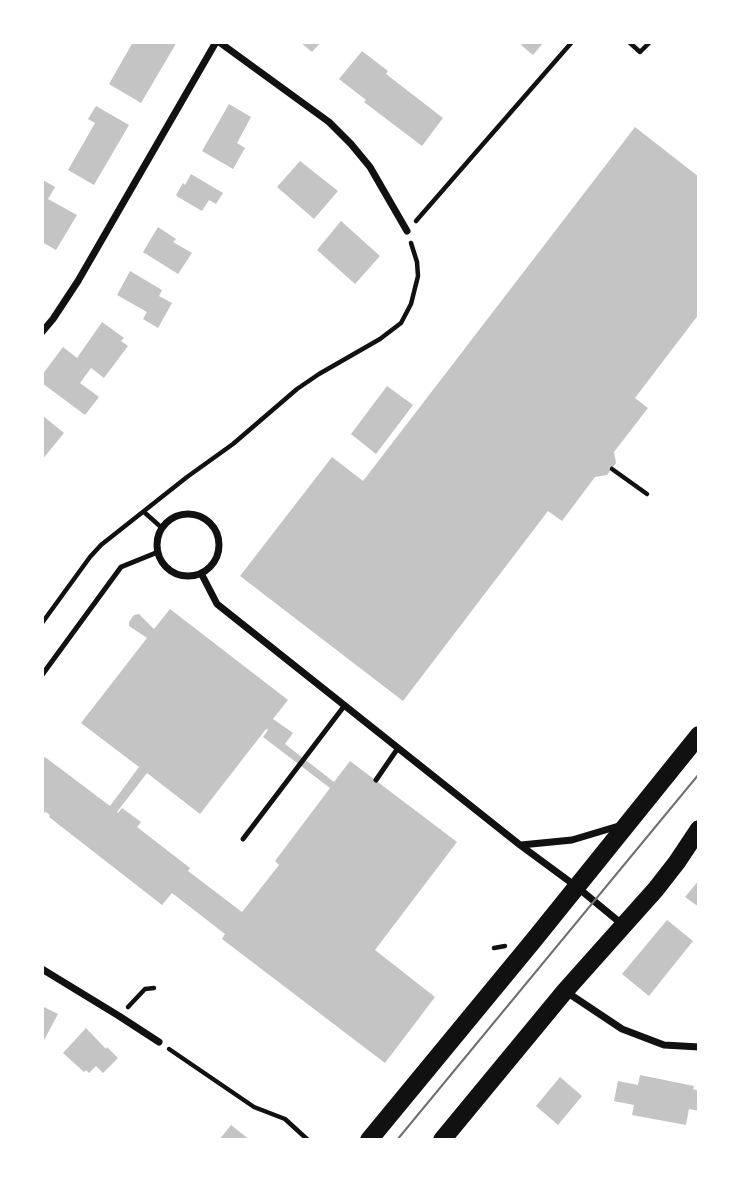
<!DOCTYPE html>
<style>
body{margin:0}
#map{position:relative;width:741px;height:1182px;overflow:hidden;background:#fff;font-family:Karla,sans-serif}
canvas{display:block}
.frame{position:absolute;inset:0;border:44px solid #fff;pointer-events:none}
</style>
<div id="map">
<canvas width="741" height="1182"></canvas>
<div class="frame"></div>
</div>
<script>
const context = document.querySelector('canvas').getContext('2d');
context.lineJoin = 'round';
function paint(path, color) {
  context.fillStyle = color;
  context.fill(path, 'evenodd');
}
function poly(rows) {
  const path = new Path2D();
  for (const r of rows) {
    if (r.length === 3) {
      path.moveTo(r[0] + r[2], r[1]);
      path.arc(r[0], r[1], r[2], 0, 2 * Math.PI);
      continue;
    }
    path.moveTo(r[0], r[1]);
    for (let i = 2; i < r.length; i += 2) path.lineTo(r[i], r[i + 1]);
  }
  return path;
}
function trace(path, color, width, dash) {
  context.strokeStyle = color;
  context.lineWidth = width;
  context.lineCap = dash ? 'butt' : 'round';
  context.setLineDash(dash || []);
  context.stroke(path);
}
paint(poly([
 [133,42,177,42,141,103,109,84],
 [300,42,321,42,312,52],
 [524,42,544,42,533,55,521,45],
 [362,51,388,71,386,74,443,118,422,146,364,102,366,100,339,79],
 [229,104,251,117,237,143,245,148,233,169,202,151],
 [96,106,129,125,94,185,68,170,95,123,88,119],
 [635,127,699,177,699,314,635,398,648,408,614,452,616,463,607,475,595,477,562,521,548,511,403,701,240,576,332,457,363,481],
 [300,161,338,191,314,219,277,187],
 [191,174,223,193,216,204,209,200,202,211,178,197,176,195,183,183,185,185],
 [43,180,55,187,48,199,77,215,56,250,42,242],
 [341,221,380,256,355,284,317,250],
 [158,227,176,239,173,242,192,253,178,274,143,252],
 [130,271,162,290,159,296,172,303,158,328,143,319,147,312,117,295],
 [102,322,124,338,121,341,128,346,104,378,91,368,80,383,99,397,85,415,42,383,42,375,63,347,77,358],
 [387,386,413,405,376,454,351,434],
 [42,415,64,433,42,460],
 [170,609,288,700,273,719,293,733,285,744,334,782,350,761,457,842,375,950,435,997,385,1063,222,939,225,934,172,893,162,905,49,817,50,815,46,812,42,814,42,761,45,757,110,806,139,767,81,723,147,638,129,626,129,622,134,615,139,614,154,629],
 [266,729,268,730,263,737,330,788,275,861,279,865,242,912,188,871,190,868,137,827,141,822,122,808,118,813,117,812,147,773,200,814],
 [699,880,699,907,685,897],
 [667,920,693,941,649,996,622,974],
 [42,1006,58,1014,42,1044],
 [86,1028,106,1049,107,1047,118,1058,103,1073,96,1066,89,1073,86,1070,84,1072,63,1053],
 [640,1075,694,1086,693,1089,699,1091,699,1111,689,1109,686,1125,632,1115,634,1105,614,1101,618,1081,638,1085],
 [560,1077,582,1096,558,1125,536,1106],
 [231,1125,250,1140,219,1140]
]), '#c4c4c4');
trace(poly([
 [629,42,640,52,650,42],
 [416,221,572,42],
 [612,469,647,494],
 [144,512,162,528],
 [42,623,90,557,101,545,187,477,233,444,297,389,319,374,380,339,401,323,411,304,418,276,417,262,411,243],
 [494,948,505,946],
 [128,1007,145,989,154,988],
 [169,1049,254,1107,285,1119,308,1140]
]), '#111', 4.5);
trace(poly([
 [42,675,121,567,158,552],
 [376,780,398,748],
 [243,839,345,705]
]), '#111', 5);
trace(poly([
 [219,42,329,122,351,144,370,167,407,231],
 [42,332,53,319,78,281,216,42],
 [188,545,31],
 [201,573,217,604,520,845,577,887,623,925],
 [521,845,572,840,622,825],
 [42,969,119,1016,159,1042],
 [565,991,622,1029,664,1045,699,1047]
]), '#111', 7);
trace(poly([
 [369,1140,533,941,699,735],
 [442,1140,565,991,656,889,677,862,699,829]
]), '#111', 18);
trace(poly([
 [397,1140,699,774]
]), '#707070', 2);
</script>
